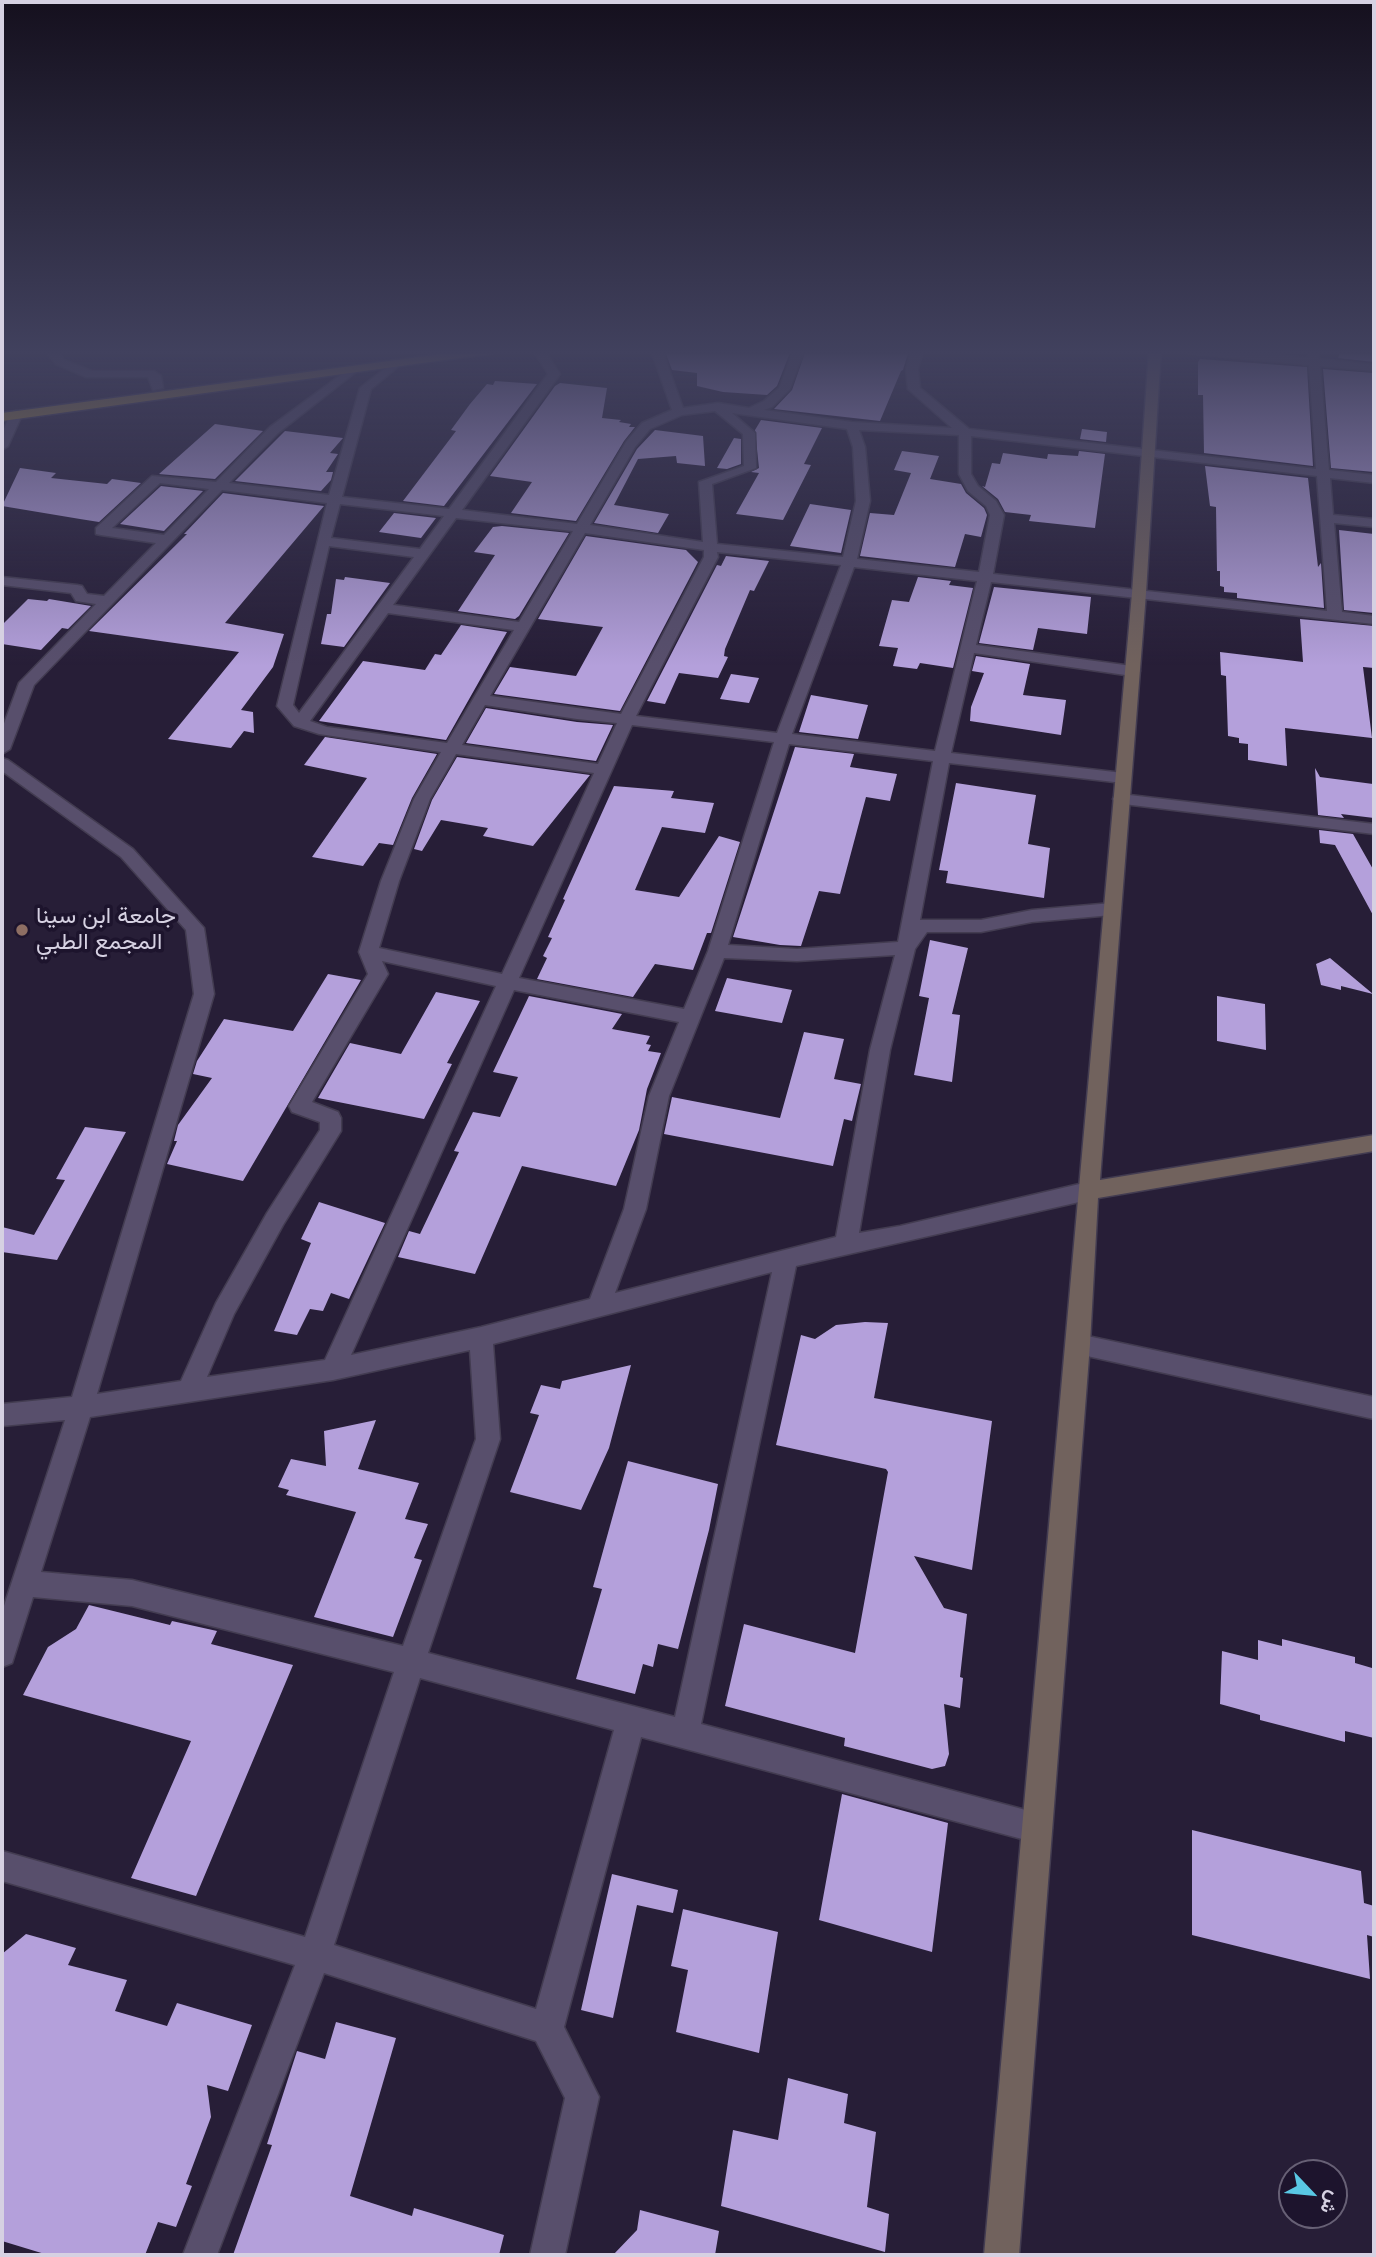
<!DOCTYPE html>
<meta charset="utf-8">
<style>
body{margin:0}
#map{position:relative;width:1376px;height:2257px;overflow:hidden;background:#271e37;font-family:"DM Sans",Vazirmatn,sans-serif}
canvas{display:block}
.frame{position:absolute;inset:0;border:4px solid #d6d1e2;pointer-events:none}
.north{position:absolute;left:1278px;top:2159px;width:70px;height:70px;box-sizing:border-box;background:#1d142d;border:2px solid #676075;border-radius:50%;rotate:116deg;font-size:19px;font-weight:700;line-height:28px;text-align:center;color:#d6d1e2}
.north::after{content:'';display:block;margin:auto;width:24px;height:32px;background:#59c8e4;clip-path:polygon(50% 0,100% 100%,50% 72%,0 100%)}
</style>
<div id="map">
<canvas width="1376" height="2257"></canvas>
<div class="frame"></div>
<div class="north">ش</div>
</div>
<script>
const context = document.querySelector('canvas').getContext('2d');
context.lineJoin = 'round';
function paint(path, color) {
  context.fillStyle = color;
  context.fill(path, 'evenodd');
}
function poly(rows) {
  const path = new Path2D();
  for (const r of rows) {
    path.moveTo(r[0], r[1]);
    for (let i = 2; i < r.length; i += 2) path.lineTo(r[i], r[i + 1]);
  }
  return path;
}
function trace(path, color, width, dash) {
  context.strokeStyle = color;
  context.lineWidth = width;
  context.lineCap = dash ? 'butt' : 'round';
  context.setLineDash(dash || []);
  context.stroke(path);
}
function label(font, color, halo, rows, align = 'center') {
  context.font = font + ' "DM Sans",Vazirmatn,sans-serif';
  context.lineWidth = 7;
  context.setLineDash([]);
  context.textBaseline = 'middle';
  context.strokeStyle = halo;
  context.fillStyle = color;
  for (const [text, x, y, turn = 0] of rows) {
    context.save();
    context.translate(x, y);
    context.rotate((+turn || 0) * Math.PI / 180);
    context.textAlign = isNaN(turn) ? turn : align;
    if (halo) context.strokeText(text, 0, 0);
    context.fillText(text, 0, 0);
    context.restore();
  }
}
paint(poly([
 [701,350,791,350,777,386,767,395,723,392,697,386,697,373,672,370,666,354,702,354],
 [806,350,909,350,903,370,901,371,880,421,774,409,792,390],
 [1341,350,1374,350,1374,362,1338,358],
 [1200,359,1307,367,1313,466,1204,453,1203,395,1198,395,1198,362],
 [1323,369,1374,373,1374,472,1331,468],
 [495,381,537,384,444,506,403,501,456,431,451,430,470,404,487,384,493,385],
 [560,383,607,388,602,418,621,420,619,422,631,424,629,427,635,427,624,441,576,521,511,513,532,482,490,476,555,386],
 [761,420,822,428,804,464,811,465,783,520,736,514,759,473,751,472,759,468,755,430],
 [215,424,263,431,215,479,159,474],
 [1082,429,1107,432,1106,442,1080,439],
 [655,430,703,436,705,466,677,463,676,456,638,459,614,505,669,514,658,533,594,523,637,449],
 [285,431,343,438,330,453,338,454,326,472,333,472,331,480,321,491,235,481],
 [734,438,741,439,741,464,727,469,717,468],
 [902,451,939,456,930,479,961,484,966,493,984,508,987,515,981,537,965,534,955,567,860,556,870,513,894,515,911,473,894,470],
 [1079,451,1105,454,1095,528,1029,521,1031,515,1005,512,998,499,982,486,985,487,992,463,1000,464,1003,453,1047,459,1048,454,1078,456],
 [1205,466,1308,478,1318,567,1321,563,1324,608,1237,598,1237,593,1224,592,1224,587,1220,586,1220,571,1217,571,1216,507,1210,506],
 [20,468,56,473,51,478,107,484,112,479,141,483,99,522,80,519,2,506],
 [161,486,203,491,164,531,120,524],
 [223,493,324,506,225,623,284,634,273,667,241,710,253,712,254,733,244,731,231,748,168,739,239,652,89,631,187,534,184,534],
 [810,504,851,510,841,553,790,546],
 [394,513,436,518,421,538,379,532],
 [502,526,569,533,519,616,515,619,458,611,495,555,474,552,493,527],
 [1339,530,1374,534,1374,613,1344,610],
 [586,536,686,550,698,562,620,711,494,694,510,667,576,676,603,627,538,619],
 [726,556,769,561,754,591,750,590,725,649,724,656,728,657,718,678,679,673,665,704,647,701,717,565,721,566],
 [345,577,390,583,344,647,321,644,327,614,331,614,336,579,344,580],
 [918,577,951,581,949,585,973,588,953,668,920,663,917,669,893,666,898,648,879,646,892,600,909,602],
 [994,587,1091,597,1087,634,1038,628,1033,650,979,643],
 [28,599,47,601,49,599,91,606,68,629,62,628,41,650,2,644,2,625],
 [1300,619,1374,626,1374,668,1363,667,1372,738,1285,728,1287,766,1248,760,1248,744,1239,743,1239,738,1228,736,1226,676,1221,675,1220,652,1303,662],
 [461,625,507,632,446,740,319,721,363,661,425,670,435,654,441,655],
 [976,656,1030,664,1023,695,1066,700,1061,735,970,721,971,707,984,673,972,671],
 [731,674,759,678,749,703,720,699],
 [811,695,868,705,858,739,799,732],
 [486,708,577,722,613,725,596,761,466,743],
 [325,737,437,754,412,798,393,845,379,843,363,866,312,857,367,778,304,765],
 [795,747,854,754,850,767,897,774,890,801,866,797,840,894,819,891,801,946,780,945,733,937],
 [457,757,590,775,533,846,483,836,488,828,441,820,422,851,414,849,432,800],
 [1315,768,1320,777,1373,784,1374,818,1341,814,1344,818,1318,815],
 [956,783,1036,795,1028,844,1050,848,1044,898,946,883,948,871,939,870],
 [614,786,674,791,671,798,714,803,705,833,662,827,635,890,679,897,719,836,740,842,711,933,707,933,693,970,655,964,633,997,537,979,547,958,543,956,552,938,548,937,565,900,563,899],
 [1319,830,1353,834,1374,871,1374,917,1335,845,1320,843],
 [930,940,968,948,952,1014,960,1015,952,1082,914,1075,929,998,919,996],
 [1330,958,1373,994,1341,986,1341,990,1321,985,1316,964],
 [328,974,361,980,243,1181,167,1164,177,1141,174,1141,178,1125,212,1078,193,1074,197,1061,224,1019,293,1031],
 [727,978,792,990,782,1023,715,1011],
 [436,992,480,1001,447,1063,452,1064,424,1119,318,1098,350,1043,401,1054],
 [529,996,622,1014,612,1029,650,1036,646,1044,651,1045,648,1051,661,1053,647,1089,639,1130,616,1186,522,1166,475,1274,398,1257,409,1231,420,1234,459,1152,454,1151,473,1112,500,1117,518,1077,493,1072],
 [1217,996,1265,1004,1266,1050,1217,1041],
 [804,1032,844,1039,834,1079,861,1084,852,1121,844,1119,833,1166,664,1134,672,1097,780,1118],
 [85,1127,126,1132,57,1260,2,1252,2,1227,34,1235,65,1180,56,1179],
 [319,1202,385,1223,349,1299,331,1293,323,1311,310,1309,297,1335,274,1331,311,1243,301,1239],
 [865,1322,888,1323,874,1398,992,1421,972,1570,914,1556,944,1608,967,1614,960,1677,963,1678,960,1708,944,1704,949,1754,945,1766,932,1769,844,1746,845,1738,725,1706,744,1624,855,1653,888,1472,886,1469,776,1445,801,1335,815,1339,836,1325],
 [631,1365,609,1448,581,1510,510,1492,539,1415,530,1413,541,1385,560,1389,562,1381],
 [376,1420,358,1469,419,1483,405,1519,428,1524,414,1558,422,1560,393,1637,314,1617,356,1512,286,1495,289,1490,278,1487,291,1459,326,1466,324,1431],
 [628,1461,718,1484,709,1530,678,1649,658,1644,653,1667,643,1664,635,1694,576,1679,602,1589,593,1587],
 [89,1605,170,1625,172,1621,217,1631,211,1644,293,1665,196,1896,131,1878,191,1741,23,1695,48,1647,76,1629],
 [1282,1639,1355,1657,1355,1663,1372,1668,1374,1738,1345,1731,1345,1742,1260,1720,1260,1715,1220,1704,1222,1651,1258,1660,1258,1640,1282,1646],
 [842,1794,948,1823,932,1952,819,1920],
 [1192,1830,1361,1871,1364,1903,1374,1906,1374,1937,1367,1935,1370,1979,1192,1935],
 [612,1874,678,1890,673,1913,637,1905,613,2018,581,2010],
 [683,1909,778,1932,759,2053,676,2032,688,1970,671,1966],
 [26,1934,76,1948,68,1965,127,1980,115,2011,167,2026,177,2003,252,2025,228,2091,207,2085,211,2117,186,2184,192,2186,176,2227,158,2222,145,2255,48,2255,2,2241,2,1954],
 [336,2022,396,2038,350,2196,412,2216,414,2208,504,2235,499,2255,233,2255,272,2145,267,2144,297,2051,325,2059],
 [788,2078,848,2094,844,2123,876,2132,867,2207,889,2214,885,2252,721,2206,733,2130,778,2140],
 [640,2210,719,2231,715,2255,613,2255,637,2230]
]), '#b4a0db');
const street = poly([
 [45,350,57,350,64,360,92,371,154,371,161,376,163,388,153,390,148,377,86,377,56,364,45,350],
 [533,350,544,350,560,374,462,510,577,524,626,442,642,423,672,410,651,350,662,350,683,408,718,403,749,408,764,401,779,388,794,350,804,350,790,389,772,407,764,410,852,422,952,428,908,389,906,369,912,350,923,350,918,369,920,388,969,429,1316,469,1309,365,1187,353,1181,350,1220,350,1308,358,1308,350,1318,350,1319,359,1374,365,1374,371,1320,366,1329,470,1374,475,1374,483,1330,478,1333,515,1374,519,1374,527,1334,523,1342,612,1374,616,1374,624,991,582,976,645,1132,666,1140,671,1132,676,974,653,951,753,1123,773,1131,778,1123,783,949,763,920,920,981,920,1032,910,1112,903,1121,909,1112,915,1032,922,981,932,927,932,915,949,890,1050,859,1233,900,1226,1088,1182,1096,1185,1099,1191,1096,1197,1088,1200,796,1266,701,1724,1037,1813,1048,1817,1052,1828,1048,1839,1037,1843,641,1737,564,2027,599,2097,565,2255,530,2255,565,2098,536,2041,324,1973,217,2255,183,2255,295,1965,2,1881,2,1851,305,1937,394,1672,132,1606,33,1597,12,1663,2,1667,2,1612,65,1420,2,1426,2,1404,72,1397,194,994,186,930,121,857,2,771,2,758,8,760,133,849,204,928,214,994,97,1394,181,1381,216,1303,267,1213,320,1130,320,1122,292,1112,289,1106,368,974,359,952,381,881,414,799,441,752,319,734,294,726,277,706,327,503,222,490,34,685,10,749,2,754,2,729,19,683,96,604,76,601,71,593,2,585,2,577,77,585,82,586,87,594,104,596,156,543,101,535,96,534,96,528,152,476,216,482,270,427,353,366,359,369,357,371,278,433,229,483,329,495,360,388,396,360,402,363,400,365,371,389,342,497,449,509,548,374,533,350],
 [715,411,743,434,744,466,699,482,703,542,590,525,635,447,650,429,682,415,715,411],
 [732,413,847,429,853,447,856,501,843,557,717,544,712,484,756,468,755,433,732,413],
 [859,430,959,435,959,474,968,491,986,506,990,515,979,572,857,559,870,501,865,447,859,430],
 [971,436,1317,476,1327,611,993,574,1004,515,996,501,978,486,971,474,971,436],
 [160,483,209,489,164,535,112,528,160,483],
 [340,504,444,516,420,549,331,538,340,504],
 [456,518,573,531,519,622,393,605,456,518],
 [585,533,704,550,704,557,621,714,490,696,585,533],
 [329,546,414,557,299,713,293,705,329,546],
 [717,552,841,565,777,733,636,716,718,557,717,552],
 [854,567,977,581,935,751,792,734,854,567],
 [388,613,514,630,447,743,327,727,310,721,388,613],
 [485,705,577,719,617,723,598,764,462,745,485,705],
 [632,725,774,742,708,951,684,1009,519,978,632,725],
 [789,744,933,761,898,942,797,949,728,945,789,744],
 [456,754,594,773,502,974,379,948,399,881,430,799,456,754],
 [895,955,870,1050,836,1237,615,1293,646,1209,669,1096,724,958,797,961,895,955],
 [382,961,496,986,325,1360,207,1377,234,1314,283,1225,341,1131,341,1118,338,1112,312,1102,388,974,382,961],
 [514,990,679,1022,649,1096,624,1209,590,1299,481,1327,351,1355,514,990],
 [772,1272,675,1717,428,1653,500,1439,493,1344,772,1272],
 [470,1350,476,1439,403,1646,132,1580,41,1572,90,1417,333,1380,470,1350],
 [420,1678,614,1730,536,2009,334,1945,420,1678],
 [16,411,22,415,8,446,2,450,2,433,10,415,16,411],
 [1121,794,1374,824,1374,834,1115,803,1113,799,1115,795,1121,794],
 [1078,1334,1374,1397,1374,1419,1078,1354,1070,1351,1066,1344,1070,1337,1078,1334]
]);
const secondary = poly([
 [1149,350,1161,350,1146,593,1100,1180,1374,1135,1374,1151,1098,1198,1090,1344,1019,2255,984,2255,1132,593,1149,350]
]);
const highway = poly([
 [471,350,501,350,495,353,2,421,2,413,471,350]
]);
trace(street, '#433c51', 3);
trace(secondary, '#433c51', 3);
trace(highway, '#433c51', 3);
paint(street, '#584f6c');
paint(secondary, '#71625d');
paint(highway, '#aa8e3a');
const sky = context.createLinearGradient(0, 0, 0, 666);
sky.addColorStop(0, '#15101e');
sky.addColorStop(0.53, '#41415e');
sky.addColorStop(1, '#41415e00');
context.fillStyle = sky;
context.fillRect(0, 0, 1376, 666);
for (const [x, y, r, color] of [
 [22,930,7,"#8d6e63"]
]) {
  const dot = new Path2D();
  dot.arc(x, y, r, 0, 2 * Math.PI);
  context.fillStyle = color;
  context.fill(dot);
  trace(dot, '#1d142d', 2.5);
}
label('23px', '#d6d1e2', '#1d142d', [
 ["جامعة ابن سينا",36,917],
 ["المجمع الطبي",36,943]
], 'left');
</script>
